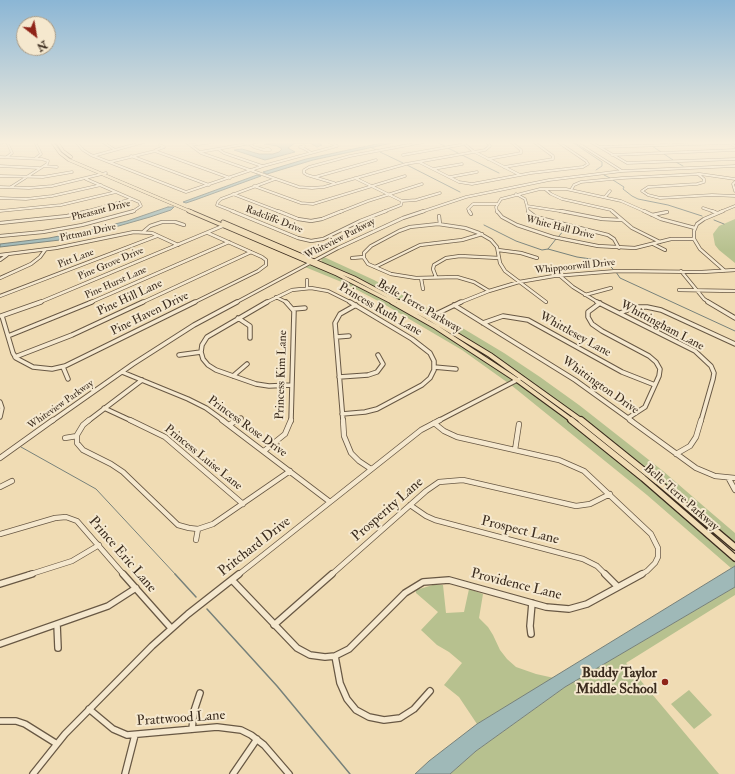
<!DOCTYPE html>
<style>
body{margin:0}
#map{position:relative;width:735px;height:774px;overflow:hidden;background:#f0dcb4;font-family:"IM FELL Double Pica",serif}
canvas{display:block}
.north{position:absolute;left:16px;top:16px;width:40px;height:40px;box-sizing:border-box;background:#f5e8ce;border:1px solid #ab9d88;border-radius:50%;rotate:149deg;font-size:11px;font-weight:700;line-height:16px;text-align:center;color:#3b2c1e}
.north::after{content:'';display:block;margin:auto;width:14px;height:18px;background:#8f2418;clip-path:polygon(50% 0,100% 100%,50% 72%,0 100%)}
</style>
<div id="map">
<canvas width="735" height="774"></canvas>
<div class="north">N</div>
</div>
<script>
const context = document.querySelector('canvas').getContext('2d');
context.lineJoin = 'round';
function paint(path, color) {
  context.fillStyle = color;
  context.fill(path, 'evenodd');
}
function poly(rows) {
  const path = new Path2D();
  for (const r of rows) {
    path.moveTo(r[0], r[1]);
    for (let i = 2; i < r.length; i += 2) path.lineTo(r[i], r[i + 1]);
  }
  return path;
}
function trace(path, color, width, dash) {
  context.strokeStyle = color;
  context.lineWidth = width;
  context.lineCap = dash ? 'butt' : 'round';
  context.setLineDash(dash || []);
  context.stroke(path);
}
function label(font, color, halo, rows, align = 'center') {
  context.font = font + ' "IM FELL Double Pica",serif';
  context.lineWidth = 4;
  context.setLineDash([]);
  context.textBaseline = 'middle';
  context.strokeStyle = halo;
  context.fillStyle = color;
  for (const [text, x, y, turn = 0] of rows) {
    context.save();
    context.translate(x, y);
    context.rotate((+turn || 0) * Math.PI / 180);
    context.textAlign = isNaN(turn) ? turn : align;
    if (halo) context.strokeText(text, 0, 0);
    context.fillText(text, 0, 0);
    context.restore();
  }
}
paint(poly([
 [735,219,735,263,719,250,715,245,713,234,719,226],
 [324,257,374,280,439,314,504,353,540,377,579,405,663,471,708,510,735,533,735,545,600,433,545,392,508,366,354,276,322,262,321,259],
 [311,265,345,279,412,314,487,361,554,409,620,461,735,560,735,566,731,568,647,495,511,385,462,350,382,303,344,283,305,267],
 [433,585,443,585,446,613,464,612,469,589,483,594,479,618,488,627,493,635,500,650,507,659,516,667,536,674,554,678,477,724,459,697,444,685,462,663,449,652,437,645,421,630,438,612,416,593,416,590],
 [735,587,735,595,626,663,719,774,450,774,476,751,565,687],
 [689,690,712,715,694,729,671,704]
]), '#b7c18f');
const water = poly([
 [284,142,317,142,322,145,317,147,310,143,295,143,288,148,295,152,265,160,234,150,242,149,259,154,273,154,279,152,282,149,277,146,264,144,284,142],
 [386,142,397,142,313,160,267,174,263,172,306,159,386,142],
 [257,175,261,176,195,200,186,203,183,202,257,175],
 [168,207,174,207,171,210,150,217,94,233,60,240,0,247,0,244,49,238,95,229,127,221,168,207],
 [735,566,735,587,565,687,476,751,450,774,415,774,429,761,477,724,735,566]
]);
paint(water, '#9fb9b8');
trace(water, '#77817a', 1);
trace(poly([
 [10,142,14,142],
 [436,142,445,146],
 [572,142,602,162,602,166,596,170],
 [645,142,649,144],
 [0,144,6,143],
 [652,146,661,152],
 [370,147,376,150],
 [448,148,458,153],
 [380,152,403,163],
 [664,154,673,160],
 [462,155,499,173],
 [676,162,683,166],
 [407,165,460,192],
 [604,175,610,178],
 [613,180,624,187,623,189,632,196,638,199,668,205,702,216],
 [714,220,724,224],
 [484,225,516,241,542,250,548,249,577,257,605,261,613,269],
 [558,237,567,227],
 [548,249,556,239],
 [616,272,620,278,735,331],
 [21,447,96,489,176,575]
]), '#77817a', 1);
trace(poly([
 [175,574,196,597],
 [207,609,277,686,350,774]
]), '#77817a', 1.5);
const minorFar4 = poly([
 [7,142,12,153,7,157],
 [35,142,41,154,36,158],
 [76,142,83,150,91,155,186,192,263,166,337,146,329,142],
 [103,142,115,150],
 [186,142,201,153,299,187,312,188,324,187,406,164,485,150,490,146,487,142],
 [462,142,473,151,520,175],
 [576,142,622,171],
 [591,142,627,163,735,159],
 [727,142,735,146],
 [248,143,254,147,264,150],
 [191,145,213,142],
 [304,146,303,148,300,147,304,146],
 [600,147,729,143],
 [303,148,310,152],
 [218,149,224,153,262,166],
 [266,149,269,149,270,150,264,150,266,149],
 [156,150,164,147,160,145],
 [200,152,257,142],
 [403,155,465,144],
 [612,155,735,150],
 [93,156,144,142],
 [131,156,209,185],
 [0,157,42,159,48,161,47,164,11,187],
 [488,159,521,153,521,150,511,142],
 [110,162,155,151,230,178],
 [419,162,459,182,472,184,531,173,583,167,588,164,586,161,558,142],
 [0,166,39,168],
 [44,166,57,167],
 [504,167,553,159,553,156,534,142],
 [433,169,462,164],
 [698,174,704,179,704,182,697,184,648,187,642,191,648,195,660,198,712,195,735,196],
 [0,176,43,177,72,172],
 [315,177,376,160],
 [450,177,477,172],
 [355,178,402,201],
 [86,179,139,202,141,206,132,212],
 [735,182,733,184,735,191],
 [334,183,307,175,304,173,304,170,309,167,350,156,424,142],
 [254,186,301,203,313,204,405,176],
 [0,187,29,188,52,186,106,173],
 [545,189,551,194,562,199,611,210,613,212],
 [571,190,574,185,581,182,622,178,700,174,735,179],
 [233,194,280,212],
 [516,194,525,199,527,206,566,212],
 [605,197,610,191],
 [0,198,26,199,52,196,101,185],
 [402,201,416,200,440,193],
 [527,206,528,212],
 [703,208,715,212],
 [0,211,61,205,116,192],
 [84,212,132,199],
 [235,212,217,205,218,202,221,199,275,179],
 [340,212,368,201,422,184],
 [383,212,401,205,402,201],
 [421,212,466,197,549,180,622,171,735,166],
 [470,212,468,209,473,204,497,204],
 [497,212,496,207,501,199,540,189,566,189,621,201,646,212],
 [720,212,735,206]
]);
const minorFar3 = poly([
 [232,211,298,238,311,241,323,239,360,221,386,211],
 [278,211,298,219,311,221,322,219,342,211],
 [469,211,471,214],
 [497,211,502,217,517,225,553,237,598,246,635,248,671,239,694,239],
 [528,211,536,217,608,235,614,239,619,248],
 [561,211,602,219,622,220],
 [612,211,632,228,660,242],
 [644,211,661,219,695,228],
 [712,211,717,213],
 [723,211,704,219,697,224,694,231,694,239,700,249,725,271],
 [652,215,667,212],
 [439,216,440,224],
 [0,223,67,216,89,211],
 [143,232,150,226,162,222,175,222,184,225],
 [0,236,43,232,82,225,134,211],
 [653,244,665,250],
 [498,250,521,253,537,258],
 [0,255,56,248,134,232,152,233,178,245],
 [352,258,364,257],
 [0,260,7,255],
 [375,267,420,245,462,240,482,234],
 [681,271,704,299,710,303],
 [559,275,573,287,599,303],
 [436,277,433,269,434,265,446,258,460,256,499,258],
 [0,278,31,264,40,257,45,250],
 [421,278,423,289],
 [307,280,307,288],
 [679,290,735,291],
 [489,291,474,282,457,277,416,278,391,274,368,264,364,258,364,253,371,246,399,231,410,227,438,224,465,228,479,233,491,240,497,247,500,263,505,271,546,302],
 [585,295,611,288],
 [0,296,157,236],
 [276,297,288,303],
 [38,303,225,225],
 [89,303,229,242],
 [141,303,251,252],
 [193,303,258,271,266,265,266,260,262,257,208,233],
 [235,303,338,248,403,218,424,211],
 [265,303,292,290,311,288,328,291,352,303],
 [459,303,489,291,519,282,554,276,617,271,702,272,735,270]
]);
const minorFar2 = poly([
 [267,302,207,337,202,345,201,352,203,359,208,365,216,370,256,384,269,386,292,385],
 [286,302,294,311,291,421],
 [597,302,695,351,711,366,714,373,713,379,701,421],
 [708,302,735,318],
 [600,303,588,312,588,317,592,324,602,331,649,356,656,362,660,369,659,376,645,407,628,418],
 [454,305,575,380,632,421],
 [293,309,305,308],
 [620,313,635,307,647,307,661,310,735,344],
 [1,316,41,302],
 [2,316,13,353,16,358,33,367,52,369,65,366,195,302],
 [238,318,250,326,250,338],
 [428,318,461,302],
 [483,323,503,316,528,320,622,372,655,385],
 [8,336,92,302],
 [336,337,349,336],
 [179,355,201,352],
 [15,357,72,335,143,302],
 [63,367,68,379],
 [434,367,456,369],
 [122,372,188,399,206,408,224,421],
 [233,376,247,364],
 [339,377,368,375,377,372,383,364,378,355],
 [0,402,2,408,0,417],
 [104,408,132,421],
 [342,414,365,412,377,409,422,385,430,378,434,370,434,361,430,353,412,339,350,302],
 [52,421,133,364,194,325,237,302],
 [88,421,142,380],
 [235,421,241,418],
 [343,421,335,323,340,314,356,305],
 [438,421,519,379]
]);
const minorFar1 = poly([
 [89,420,83,425,77,435,77,443,83,450,111,464,123,472,178,525,189,528,198,529,213,524,290,471],
 [130,420,165,437,243,504],
 [222,420,330,502],
 [343,420,344,436,351,453,359,461,371,469],
 [630,420,696,468,715,476,735,478],
 [434,423,444,431,457,437,559,460,584,471,651,534,658,548,658,557,655,563,647,571,640,575],
 [229,425,237,420],
 [65,438,77,436],
 [515,450,519,424],
 [264,451,285,434,291,420],
 [676,454,690,446,696,437,701,420],
 [0,458,53,420],
 [729,479,735,490],
 [0,487,12,481],
 [410,505,426,516,435,520,583,559,597,566,606,575],
 [0,534,55,518,66,517,77,521,124,575],
 [196,540,198,529],
 [28,575,72,561,99,545],
 [238,575,421,430,440,420],
 [331,575,426,491,439,482,463,480,576,506,590,504,610,494]
]);
const minor = poly([
 [123,574,171,628],
 [605,574,618,587],
 [232,580,297,648,310,655,325,657,335,656,349,649,405,593,423,582,449,580,546,607,569,609,587,604,642,574],
 [0,584,32,574],
 [57,624,58,648],
 [274,625,332,574],
 [531,634,530,626,532,603],
 [0,644,108,606,136,588],
 [335,656,340,683,347,699,356,710,369,717,384,720,400,718,414,709,430,691],
 [89,709,113,729,127,735,217,727,241,730,251,735,264,745,289,774],
 [0,721,16,721,25,724,57,744],
 [192,729,194,711,200,693],
 [33,774,65,734,152,646,188,614,239,574],
 [125,774,135,735],
 [233,774,257,739]
]);
const majorFar3 = poly([
 [52,142,60,153,69,160,192,212],
 [57,142,63,151,71,157]
]);
const majorFar2 = poly([
 [189,211,337,274,394,303],
 [223,222,354,278,401,303]
]);
const majorFar1 = poly([
 [392,302,436,327,517,380,573,421],
 [399,302,429,318,490,355,582,421]
]);
const major = poly([
 [571,420,643,478,735,558],
 [581,420,658,482,735,547]
]);
trace(minorFar4, '#685844', 3);
trace(minorFar3, '#685844', 4);
trace(minorFar2, '#685844', 5.5);
trace(minorFar1, '#685844', 6);
trace(minor, '#685844', 8);
trace(majorFar3, '#3b2c1e', 3.5);
trace(majorFar2, '#3b2c1e', 5);
trace(majorFar1, '#3b2c1e', 6);
trace(major, '#3b2c1e', 8);
trace(minorFar4, '#f5e8ce', 2);
trace(minorFar3, '#f5e8ce', 2.5);
trace(minorFar2, '#f5e8ce', 3.5);
trace(minorFar1, '#f5e8ce', 4.5);
trace(minor, '#f5e8ce', 5.5);
trace(majorFar3, '#f0dcb4', 2.5);
trace(majorFar2, '#f0dcb4', 3.5);
trace(majorFar1, '#f0dcb4', 4);
trace(major, '#f0dcb4', 5.5);
const sky = context.createLinearGradient(0, 0, 0, 250);
sky.addColorStop(0, '#8bb6d5');
sky.addColorStop(0.57, '#f8efdd');
sky.addColorStop(1, '#f8efdd00');
context.fillStyle = sky;
context.fillRect(0, 0, 735, 250);
for (const [x, y, r, color] of [
 [665,682,4,"#8f2418"]
]) {
  const dot = new Path2D();
  dot.arc(x, y, r, 0, 2 * Math.PI);
  context.fillStyle = color;
  context.fill(dot);
  trace(dot, '#f5e8ce', 1.5);
}
label('10px', '#3b2c1e', '#f5e8ce', [
 ["Pheasant Drive",101,211,-14],
 ["Radcliffe Drive",274,220,21],
 ["White Hall Drive",560,228,14],
 ["Pittman Drive",88,233,-12],
 ["Whiteview Parkway",340,239,-27],
 ["Pitt Lane",76,259,-21],
 ["Pine Grove Drive",111,264,-23],
 ["Whippoorwill Drive",575,267,-6],
 ["Pine Hurst Lane",116,283,-24],
 ["Whiteview Parkway",61,405,-35]
]);
label('12px', '#3b2c1e', '#f5e8ce', [
 ["Pine Hill Lane",130,298,-25],
 ["Belle Terre Parkway",419,307,30],
 ["Princess Ruth Lane",380,310,30],
 ["Pine Haven Drive",150,314,-26],
 ["Whittingham Lane",662,326,28],
 ["Whittlesey Lane",575,335,29],
 ["Princess Kim Lane",282,375,-88],
 ["Whittington Drive",600,386,35],
 ["Princess Rose Drive",247,427,36],
 ["Princess Luise Lane",203,458,39],
 ["Belle Terre Parkway",681,498,41]
]);
label('14px', '#3b2c1e', '#f5e8ce', [
 ["Prosperity Lane",388,510,-41],
 ["Prospect Lane",520,531,14],
 ["Pritchard Drive",255,547,-38],
 ["Prince Eric Lane",122,555,49],
 ["Providence Lane",516,585,14],
 ["Prattwood Lane",181,719,-4]
]);
label('bold 14px', '#3b2c1e', '#f5e8ce', [
 ["Buddy Taylor",657,674],
 ["Middle School",657,690]
], 'right');
</script>
